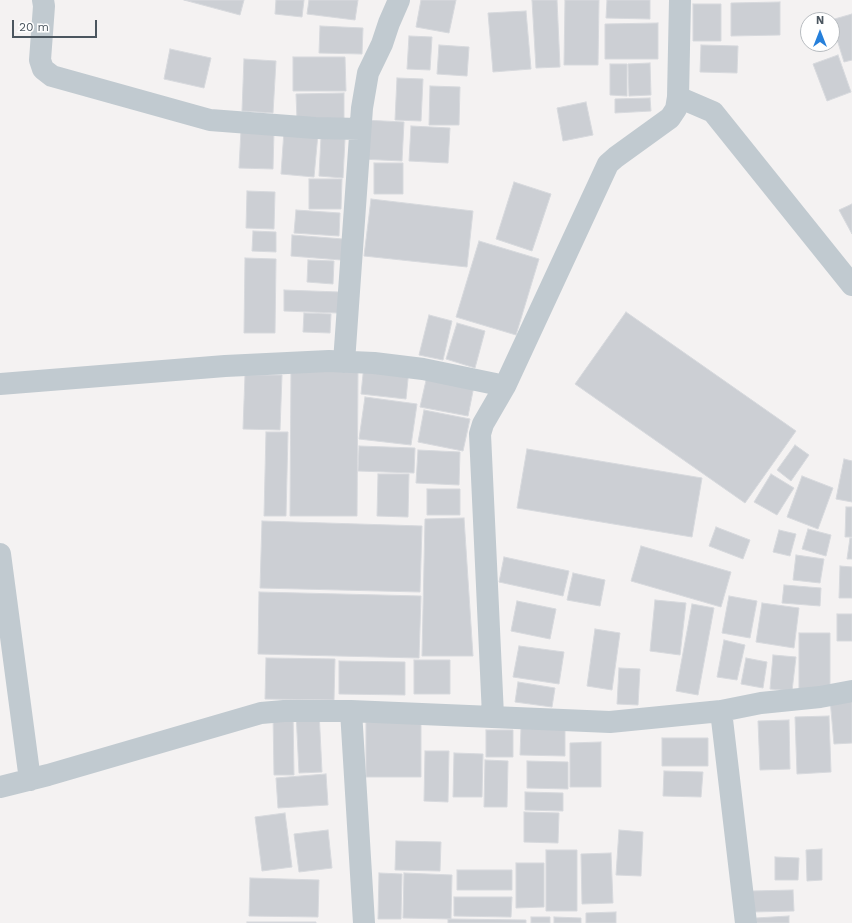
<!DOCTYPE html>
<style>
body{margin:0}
#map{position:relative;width:852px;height:923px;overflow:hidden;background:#f4f2f2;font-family:"Work Sans",sans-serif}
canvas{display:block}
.north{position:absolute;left:800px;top:12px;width:40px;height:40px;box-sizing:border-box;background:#fff;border:1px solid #b7bbbf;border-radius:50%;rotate:0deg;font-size:11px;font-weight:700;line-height:16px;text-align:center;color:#4b565f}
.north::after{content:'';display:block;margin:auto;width:14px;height:18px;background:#2680db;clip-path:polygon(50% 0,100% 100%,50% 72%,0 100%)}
.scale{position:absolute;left:12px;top:20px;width:85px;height:18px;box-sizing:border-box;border:2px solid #4b565f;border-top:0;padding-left:5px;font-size:12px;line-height:14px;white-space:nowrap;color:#4b565f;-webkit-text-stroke:3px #fff;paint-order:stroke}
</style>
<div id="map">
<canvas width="852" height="923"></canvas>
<div class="north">N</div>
<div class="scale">20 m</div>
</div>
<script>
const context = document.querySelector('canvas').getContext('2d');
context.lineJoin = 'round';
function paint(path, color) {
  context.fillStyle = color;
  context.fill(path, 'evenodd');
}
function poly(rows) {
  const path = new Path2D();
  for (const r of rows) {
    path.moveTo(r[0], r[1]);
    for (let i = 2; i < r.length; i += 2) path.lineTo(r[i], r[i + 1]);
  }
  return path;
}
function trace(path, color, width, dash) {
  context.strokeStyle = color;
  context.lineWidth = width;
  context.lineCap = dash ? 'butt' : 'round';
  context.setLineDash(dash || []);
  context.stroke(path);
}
const building = poly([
 [184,0,244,0,240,15,184,0],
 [276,0,304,0,302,17,275,14,276,0],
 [309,0,358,0,355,20,307,14,309,0],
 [421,0,456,0,449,33,416,27,421,0],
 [532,0,557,0,560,67,536,68,532,0],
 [565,0,599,0,598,65,564,65,565,0],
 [607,0,650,0,650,19,606,18,607,0],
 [780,2,780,35,731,36,731,3,780,2],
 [693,4,721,4,721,41,693,41,693,4],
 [526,11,531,69,493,72,488,13,526,11],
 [852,14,852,60,844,62,831,20,852,14],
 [658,23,658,59,605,59,605,24,658,23],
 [320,26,363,28,362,54,319,53,320,26],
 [409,36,432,37,430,70,407,69,409,36],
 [439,45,469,47,467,76,437,74,439,45],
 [701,45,738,46,737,73,700,72,701,45],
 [170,49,211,58,204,88,164,79,170,49],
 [838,55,851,92,827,101,813,64,838,55],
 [293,57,345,57,346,91,293,91,293,57],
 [244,59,276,61,273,113,242,111,244,59],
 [650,63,651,95,629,96,628,64,650,63],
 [610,64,627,64,627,96,610,95,610,64],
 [397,78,423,79,421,121,395,120,397,78],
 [430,86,460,87,459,125,429,125,430,86],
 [344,93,344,119,297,120,296,94,344,93],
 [650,98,651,111,615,113,615,99,650,98],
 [586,102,593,135,563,141,557,108,586,102],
 [363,120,404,122,402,161,361,159,363,120],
 [411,126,450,128,448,163,409,161,411,126],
 [241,130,274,131,273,169,239,168,241,130],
 [284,131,318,134,314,177,281,174,284,131],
 [321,137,345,139,343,178,319,176,321,137],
 [374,163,403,163,403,194,374,194,374,163],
 [309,179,342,179,341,209,309,209,309,179],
 [514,182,551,194,532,251,496,239,514,182],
 [247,191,275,192,274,229,246,228,247,191],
 [371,199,473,211,467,267,364,256,371,199],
 [852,204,852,234,839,210,852,204],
 [296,210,340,213,339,236,294,233,296,210],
 [253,231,276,232,276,252,252,251,253,231],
 [292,235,343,239,341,260,291,256,292,235],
 [479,241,539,259,516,335,456,317,479,241],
 [245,258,276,259,275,333,244,333,245,258],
 [308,260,334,261,333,284,307,282,308,260],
 [284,290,339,292,338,313,284,311,284,290],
 [626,312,796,431,745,503,575,384,626,312],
 [304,313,331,314,330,333,303,332,304,313],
 [429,315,452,321,443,360,419,355,429,315],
 [457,323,485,331,475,368,446,359,457,323],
 [364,365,409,369,406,399,361,394,364,365],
 [291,368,358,369,357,516,290,516,291,368],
 [245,375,282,375,280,430,243,429,245,375],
 [427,376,474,386,468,416,420,407,427,376],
 [365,397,417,404,411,445,359,439,365,397],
 [424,410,470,419,463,451,418,442,424,410],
 [266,432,288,432,286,516,264,516,266,432],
 [795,445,809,455,791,481,777,470,795,445],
 [359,446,415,448,414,473,358,471,359,446],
 [527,449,702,478,692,537,517,508,527,449],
 [418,450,460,452,459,485,416,483,418,450],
 [844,459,852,461,852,502,836,499,844,459],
 [378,474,409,474,408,517,377,516,378,474],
 [771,474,794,488,777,515,754,502,771,474],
 [802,476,833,488,818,529,787,517,802,476],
 [427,489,460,489,460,515,427,515,427,489],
 [846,507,852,507,852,537,845,537,846,507],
 [464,518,473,656,422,656,425,519,464,518],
 [262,521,422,526,420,592,260,588,262,521],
 [716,527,750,540,743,559,709,546,716,527],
 [808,529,831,535,826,556,802,549,808,529],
 [779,530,796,534,790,556,773,552,779,530],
 [850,538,852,538,852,559,847,559,850,538],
 [641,546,731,572,721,607,631,581,641,546],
 [796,555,824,559,820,583,793,580,796,555],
 [504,557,569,571,563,596,499,582,504,557],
 [840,566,852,567,852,598,839,598,840,566],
 [573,573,605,580,600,606,567,600,573,573],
 [784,585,821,588,820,606,782,603,784,585],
 [259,592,421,596,419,658,258,654,259,592],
 [729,596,757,601,750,638,722,633,729,596],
 [655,600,686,603,680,655,650,651,655,600],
 [517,601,556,609,550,639,511,631,517,601],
 [762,603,799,608,794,648,756,642,762,603],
 [692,604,714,608,698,695,676,691,692,604],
 [837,614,852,614,852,641,837,641,837,614],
 [595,629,620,633,612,690,587,686,595,629],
 [799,633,830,633,830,694,799,694,799,633],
 [724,640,745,645,737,680,717,677,724,640],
 [519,646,564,652,559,684,513,677,519,646],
 [773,655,796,657,792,691,770,689,773,655],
 [266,658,335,659,334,700,265,699,266,658],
 [746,658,767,662,763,688,741,684,746,658],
 [414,660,450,660,450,694,414,694,414,660],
 [339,661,405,662,405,695,339,694,339,661],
 [619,668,640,669,638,705,617,704,619,668],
 [518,682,555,688,552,707,515,702,518,682],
 [852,697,852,743,834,744,830,699,852,697],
 [319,711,322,772,299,773,296,712,319,711],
 [293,712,294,775,274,775,273,713,293,712],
 [829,716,831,772,797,774,795,717,829,716],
 [789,720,790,769,760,770,758,721,789,720],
 [366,722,421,722,421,777,366,777,366,722],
 [521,728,565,729,565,756,520,755,521,728],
 [486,730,513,730,513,757,486,757,486,730],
 [662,738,708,738,708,766,662,766,662,738],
 [601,742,601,787,570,787,570,743,601,742],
 [425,751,449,751,448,802,424,801,425,751],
 [454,753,483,754,482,797,453,797,454,753],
 [485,760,508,761,507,807,484,807,485,760],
 [527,761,568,762,568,789,527,788,527,761],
 [664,771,703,772,701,797,663,796,664,771],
 [326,774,328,805,278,808,276,778,326,774],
 [525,792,563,793,563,811,525,810,525,792],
 [524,812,559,813,558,843,524,842,524,812],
 [285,813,292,867,262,871,255,817,285,813],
 [328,830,332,868,299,872,294,834,328,830],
 [619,830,643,832,641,876,616,875,619,830],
 [396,841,441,842,440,871,395,870,396,841],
 [822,849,822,880,807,881,806,850,822,849],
 [546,850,577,850,577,911,546,911,546,850],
 [611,853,613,903,582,904,581,854,611,853],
 [775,857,799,858,798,880,775,880,775,857],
 [516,863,544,863,544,907,516,908,516,863],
 [457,870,512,870,512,890,457,890,457,870],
 [379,873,402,874,401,919,378,919,379,873],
 [404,873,452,875,451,919,403,918,404,873],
 [250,878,319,880,318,917,249,916,250,878],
 [793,890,794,911,752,912,752,891,793,890],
 [454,897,512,897,511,917,454,916,454,897],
 [616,912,616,923,586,923,586,913,616,912],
 [789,916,789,923,756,923,756,918,789,916],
 [531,917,550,917,550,923,531,923,531,917],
 [554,917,581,918,581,923,554,923,554,917],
 [448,919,526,920,526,923,448,923,448,919],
 [247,922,316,922,316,923,247,923,247,922]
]);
paint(building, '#cccfd4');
trace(building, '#d7d9dd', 1);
trace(poly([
 [43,0,44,6,40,60,43,69,52,76,210,120,315,128,360,129],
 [678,97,713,112,852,285],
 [344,362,362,108,368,73,382,44,389,23,399,0],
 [0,384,225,366,329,361,374,363,423,369,505,386],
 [0,554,30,780],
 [721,711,746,923],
 [493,716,480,434,483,424,505,386,608,164,616,157,670,118,676,109,678,97,680,0],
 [0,787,48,775,261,713,284,711,351,711],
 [364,923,351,711,610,722,721,711,761,703,820,697,852,691]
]), '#c1cad0', 22);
</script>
